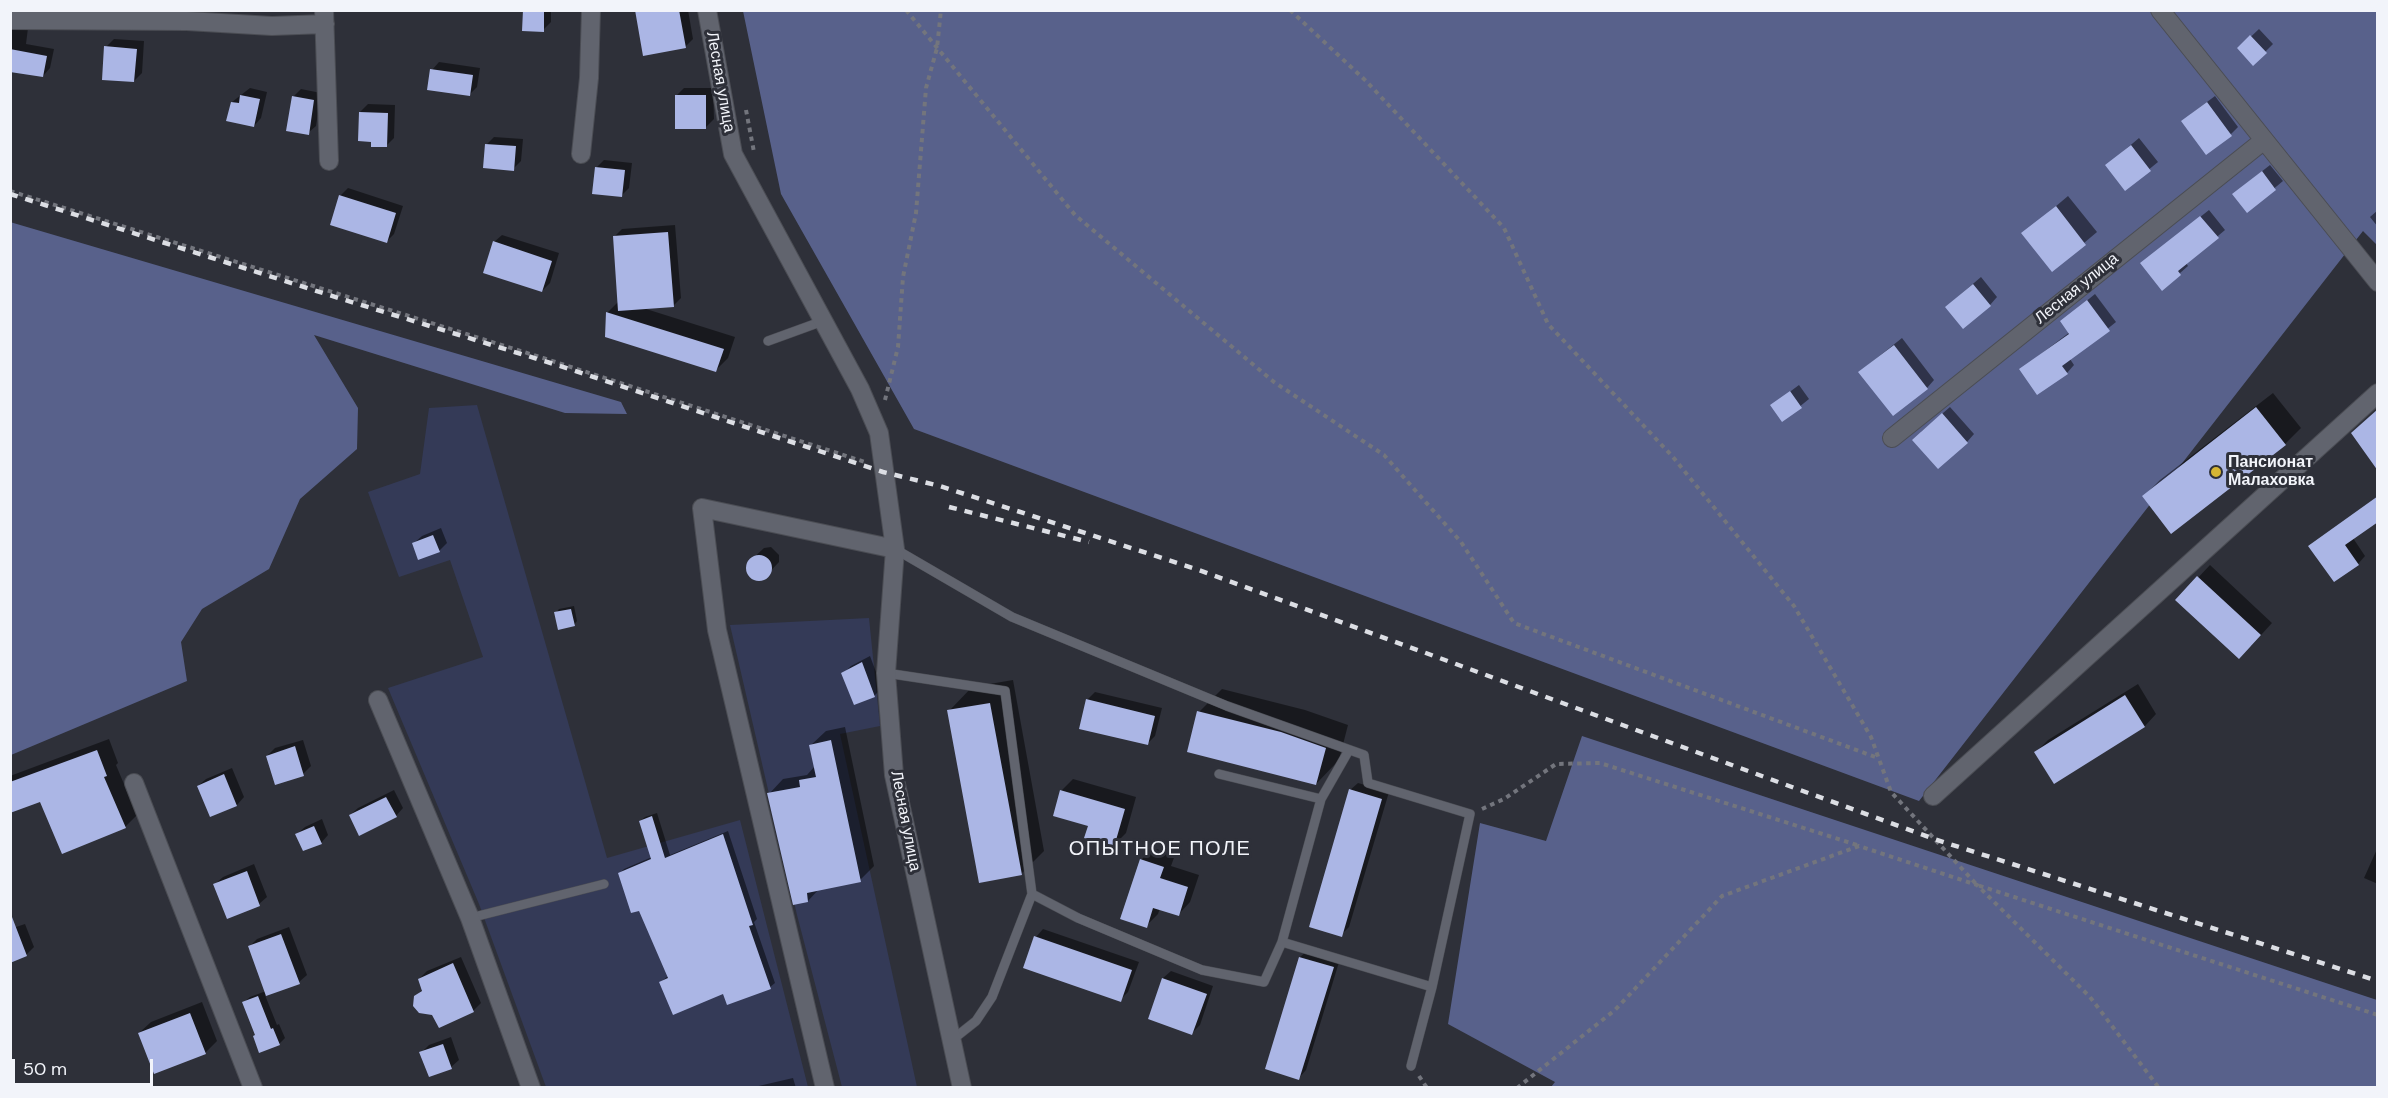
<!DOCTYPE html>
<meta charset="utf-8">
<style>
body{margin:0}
#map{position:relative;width:2388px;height:1098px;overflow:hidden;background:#2e3039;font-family:"DM Sans",sans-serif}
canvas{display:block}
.frame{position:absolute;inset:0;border:12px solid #f2f4fa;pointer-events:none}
.scale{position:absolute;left:12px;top:1059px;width:141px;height:27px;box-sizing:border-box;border:3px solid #f2f4fa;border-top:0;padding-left:8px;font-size:18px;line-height:21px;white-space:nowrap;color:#f2f4fa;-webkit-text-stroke:4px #2e3039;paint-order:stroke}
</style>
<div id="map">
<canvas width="2388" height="1098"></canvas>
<div class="frame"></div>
<div class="scale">50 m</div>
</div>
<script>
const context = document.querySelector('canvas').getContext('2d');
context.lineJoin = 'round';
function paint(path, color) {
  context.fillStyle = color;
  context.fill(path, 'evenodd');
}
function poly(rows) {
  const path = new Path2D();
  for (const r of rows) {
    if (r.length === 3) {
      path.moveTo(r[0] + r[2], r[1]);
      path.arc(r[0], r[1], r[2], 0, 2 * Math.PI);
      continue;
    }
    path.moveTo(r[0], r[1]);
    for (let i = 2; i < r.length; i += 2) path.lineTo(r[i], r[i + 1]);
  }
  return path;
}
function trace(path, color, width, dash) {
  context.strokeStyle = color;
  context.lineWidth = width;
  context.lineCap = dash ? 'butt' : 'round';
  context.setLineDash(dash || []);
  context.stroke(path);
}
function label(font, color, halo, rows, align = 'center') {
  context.font = font + ' "DM Sans",sans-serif';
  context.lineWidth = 6;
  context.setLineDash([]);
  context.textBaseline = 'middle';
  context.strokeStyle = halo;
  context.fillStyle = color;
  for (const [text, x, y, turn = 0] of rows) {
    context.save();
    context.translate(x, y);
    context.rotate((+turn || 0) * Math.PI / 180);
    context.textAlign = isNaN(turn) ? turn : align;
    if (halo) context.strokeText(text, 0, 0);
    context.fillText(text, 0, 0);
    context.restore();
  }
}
paint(poly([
 [477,405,607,858,740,820,808,1087,546,1087,479,904,388,688,483,657,450,560,399,577,368,492,420,474,429,408],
 [869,618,880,726,840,734,917,1087,842,1087,797,915,730,625]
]), '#343a57');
paint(poly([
 [743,11,2377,11,2377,245,2363,231,1919,801,914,429,781,194],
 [10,222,621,402,627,414,565,413,314,335,358,408,357,449,300,499,269,569,202,609,181,642,187,681,11,755],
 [1582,736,2377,1000,2377,1087,1551,1087,1555,1082,1448,1024,1480,823,1546,841]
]), '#58618b');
paint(poly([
 [524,10,551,10,551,22,543,30],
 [636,10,688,10,693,39,685,47],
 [15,25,28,28,26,44,54,49,50,68,43,76,10,70,10,30],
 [2259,29,2273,44,2253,64,2239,48],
 [114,39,144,41,142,73,134,81,106,47],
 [439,62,480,68,477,87,470,94,432,70],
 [250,88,267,92,261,118,254,126,232,102],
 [684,88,713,88,714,119,706,127,676,96],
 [301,89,321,93,316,126,308,133,293,97],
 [2215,96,2238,127,2231,134,2191,114],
 [368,104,395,105,394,138,386,146,360,112],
 [494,137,523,139,521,161,513,169,487,144],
 [2139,138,2158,162,2125,189,2107,165],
 [604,160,632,163,629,188,621,196,596,168],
 [2270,165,2283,181,2247,211,2242,187],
 [348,188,403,206,394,234,387,241,340,196],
 [2068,196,2097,232,2052,270,2023,234],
 [2209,210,2225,230,2186,263,2188,266,2162,289,2142,263],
 [2378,210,2378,227,2370,217],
 [675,225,681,298,673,306,643,308,735,337,728,358,716,370,607,336,608,312,619,301,614,237,622,229],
 [502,235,559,253,550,283,542,291,494,242],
 [1981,277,1997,297,1990,305,1954,300],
 [2095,294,2116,322,2070,359,2074,365,2067,373,2021,369,2070,332,2062,321],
 [1902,338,1934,380,1927,388,1868,365],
 [1799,385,1809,399,1783,420,1772,405],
 [2273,393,2301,428,2285,444,2144,496,2160,480],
 [1950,407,1974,434,1967,442,1921,432],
 [2378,496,2378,523,2376,521,2353,538,2365,556,2358,564,2310,546],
 [441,528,447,543,439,551,414,543,422,536],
 [771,547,779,555,779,562,763,579,756,579,748,571,750,561,764,548],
 [2210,565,2272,623,2251,646,2177,600],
 [574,606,577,621,574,625,556,613,559,609],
 [870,656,882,688,874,696,843,674,851,666],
 [1013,680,1044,851,1021,874,949,711,972,687],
 [2138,684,2156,714,2145,726,2055,782,2036,752,2048,740],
 [1222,689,1305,710,1348,725,1339,760,1316,784,1199,712],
 [1095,692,1162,708,1155,736,1148,743,1087,700],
 [845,727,874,866,860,880,819,889,808,901,769,794,783,779,807,775,815,766,811,745,826,731],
 [109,739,118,763,116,765,137,815,125,827,41,800,10,811,10,776],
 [303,740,311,766,303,774,267,756,275,748],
 [232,768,244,797,237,805,211,815,198,786,206,779],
 [1073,779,1136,797,1126,833,1114,845,1089,825,1061,791],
 [1358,783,1389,792,1349,927,1341,935,1350,790],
 [394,790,403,808,396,816,350,815,358,808],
 [657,813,670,855,728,831,757,919,754,922,775,983,770,987,728,1004,724,992,661,982,668,976,639,909,620,873,624,869,652,857,640,821,645,817],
 [322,819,328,835,321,843,297,834,305,827],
 [1153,848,1175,855,1171,866,1199,875,1190,902,1179,914,1160,908,1158,914,1146,926,1141,860],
 [2377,849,2378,849,2378,884,2364,878],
 [254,864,267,897,259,904,215,884,223,877],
 [25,924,34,947,26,955,10,929],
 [289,927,307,975,299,982,265,995,277,1025,279,1024,285,1038,279,1044,256,1035,244,1002,250,997,266,991,249,947,257,939],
 [1043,929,1139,962,1128,992,1120,1000,1036,937],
 [1308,950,1340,959,1306,1070,1299,1078,1266,1068,1300,957],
 [461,957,481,1003,473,1011,433,1014,415,997,423,989,419,979,427,971],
 [1171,971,1213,986,1200,1025,1192,1033,1149,1018,1163,978],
 [202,1002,217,1041,205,1053,139,1033,151,1022],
 [451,1037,459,1060,451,1067,421,1053,429,1045],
 [793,1078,796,1088,750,1088]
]), '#0007');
paint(poly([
 [523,10,544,10,544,32,522,31],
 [635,10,679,10,686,48,643,56],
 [2250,35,2267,53,2253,66,2237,48],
 [104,46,137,49,134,82,102,80],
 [10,49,47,56,43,77,10,72],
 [430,69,473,75,470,96,427,90],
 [240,95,260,99,254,127,226,121,231,102,239,103],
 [675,95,706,95,706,129,675,129],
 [292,96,314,100,309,135,286,131],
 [2207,102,2232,136,2206,155,2181,121],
 [359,112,388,113,387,147,371,147,371,142,358,141],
 [485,144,516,146,514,171,483,168],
 [2131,145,2151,171,2125,191,2105,165],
 [595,167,625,170,622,197,592,194],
 [2262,171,2276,190,2247,213,2232,194],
 [339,195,396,213,387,243,330,225],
 [2056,206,2086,245,2052,272,2021,233],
 [2200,216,2219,238,2178,271,2181,275,2162,291,2140,263],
 [668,232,674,307,618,311,613,236],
 [493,241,552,261,542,292,483,273],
 [1973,284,1991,306,1963,329,1945,307],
 [2087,300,2110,331,2062,366,2068,374,2037,395,2019,369,2069,334,2060,321],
 [606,312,724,349,716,372,605,337],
 [1894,345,1928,389,1893,416,1858,372],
 [1790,391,1802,408,1782,422,1770,405],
 [2256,407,2286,445,2171,534,2142,496],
 [2378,409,2378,471,2351,433],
 [1942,413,1968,443,1938,469,1912,440],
 [2378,496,2378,522,2345,545,2359,565,2334,582,2308,546],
 [433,535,440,552,418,560,412,543],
 [759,568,13],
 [2197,576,2261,635,2239,659,2175,600],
 [571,609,575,626,558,630,554,612],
 [862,662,875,697,854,705,841,673],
 [2125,695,2145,727,2054,784,2034,752],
 [1086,699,1155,716,1148,745,1079,729],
 [990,703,1022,875,979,883,947,710],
 [1197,711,1281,732,1326,748,1316,785,1187,752],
 [831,740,861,882,807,893,808,902,793,905,767,793,800,787,799,780,816,777,809,745],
 [295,746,304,776,275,785,266,756],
 [97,750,107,776,104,777,126,828,62,854,40,802,10,813,10,782],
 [224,774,237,806,210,817,197,786],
 [1349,789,1382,799,1342,937,1309,927],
 [1060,790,1125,809,1114,847,1084,838,1088,826,1053,816],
 [386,797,397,817,359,836,349,815],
 [652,816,665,858,723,834,753,925,749,926,771,989,727,1005,723,994,673,1015,659,982,668,978,639,911,631,913,618,873,651,859,639,821],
 [314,826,322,844,303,851,295,834],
 [1140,859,1164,867,1160,878,1188,887,1179,916,1153,908,1147,928,1120,919],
 [247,871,260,906,227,919,213,884],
 [12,917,27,956,10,963,10,918],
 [281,934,300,984,266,996,248,946],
 [1034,936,1132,970,1121,1002,1023,968],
 [1299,957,1334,967,1299,1080,1265,1069],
 [453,963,474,1012,439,1028,432,1015,419,1013,413,1006,414,996,422,991,418,979],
 [1162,978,1207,994,1192,1035,1148,1019],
 [258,996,271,1029,273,1028,280,1045,259,1053,253,1036,255,1035,242,1002],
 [190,1013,206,1054,154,1074,138,1033],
 [443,1044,452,1069,429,1077,419,1052]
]), '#abb6e5');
const lane = poly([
 [768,341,823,321],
 [895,549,1012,617,1227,706,1364,755,1368,783,1470,814,1432,987,1411,1066],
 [886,673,1005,691,1032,894,1078,918,1202,970,1264,982,1282,942,1432,987],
 [1219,774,1321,799],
 [470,918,604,884],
 [1282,942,1321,799,1349,750],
 [952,1040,976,1021,992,997,1032,894]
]);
const street = poly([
 [324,10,329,161],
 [707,10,733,154,860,389,879,433,895,549,886,673,894,775,962,1088],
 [2160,10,2378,282],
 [10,20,187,21,272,26,325,24],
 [581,154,589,78,591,10],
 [1892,438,2263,141],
 [378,700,470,918,531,1088],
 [134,783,253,1088],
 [1933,796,2378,393],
 [825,1088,717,630,702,508,895,549]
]);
trace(lane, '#4b4d54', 10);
trace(street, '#4b4d54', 20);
trace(poly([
 [906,10,1075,215,1274,382,1384,455,1461,542,1514,623,1878,758],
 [1290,10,1366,81,1504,228,1548,324,1673,457,1794,606,1871,737,1891,792,1977,885,2378,1015],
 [746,110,754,152],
 [10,191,543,358,865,462],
 [885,400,898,347,903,277,916,213,926,88,937,48,941,10],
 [1482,809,1504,799,1556,764,1600,763,1857,845],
 [1419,1076,1427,1088],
 [1517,1088,1615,1010,1722,896,1859,846,1977,885,2090,997,2159,1088]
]), '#73757d', 4, [4.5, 4.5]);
trace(lane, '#61646e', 9);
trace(street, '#61646e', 18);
trace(poly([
 [10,194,345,300,557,365,883,472,940,486,1199,570,1934,839,2378,981],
 [949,507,1089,542]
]), '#dcdee4', 4.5, [8, 8]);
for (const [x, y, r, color] of [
 [2216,472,6,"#d5b534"]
]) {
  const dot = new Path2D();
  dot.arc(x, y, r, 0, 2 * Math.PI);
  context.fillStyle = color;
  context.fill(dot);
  trace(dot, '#2e3039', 2);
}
label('16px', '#f2f4fa', '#2e3039', [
 ["Лесная улица",720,82,80],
 ["Лесная улица",2077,289,-39],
 ["Лесная улица",905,821,79]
]);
label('bold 16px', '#f2f4fa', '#2e3039', [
 ["Пансионат",2228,463],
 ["Малаховка",2228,481]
], 'left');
context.letterSpacing = '1.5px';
label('20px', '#f2f4fa', '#2e3039', [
 ["ОПЫТНОЕ ПОЛЕ",1160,850]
]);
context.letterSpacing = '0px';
</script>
